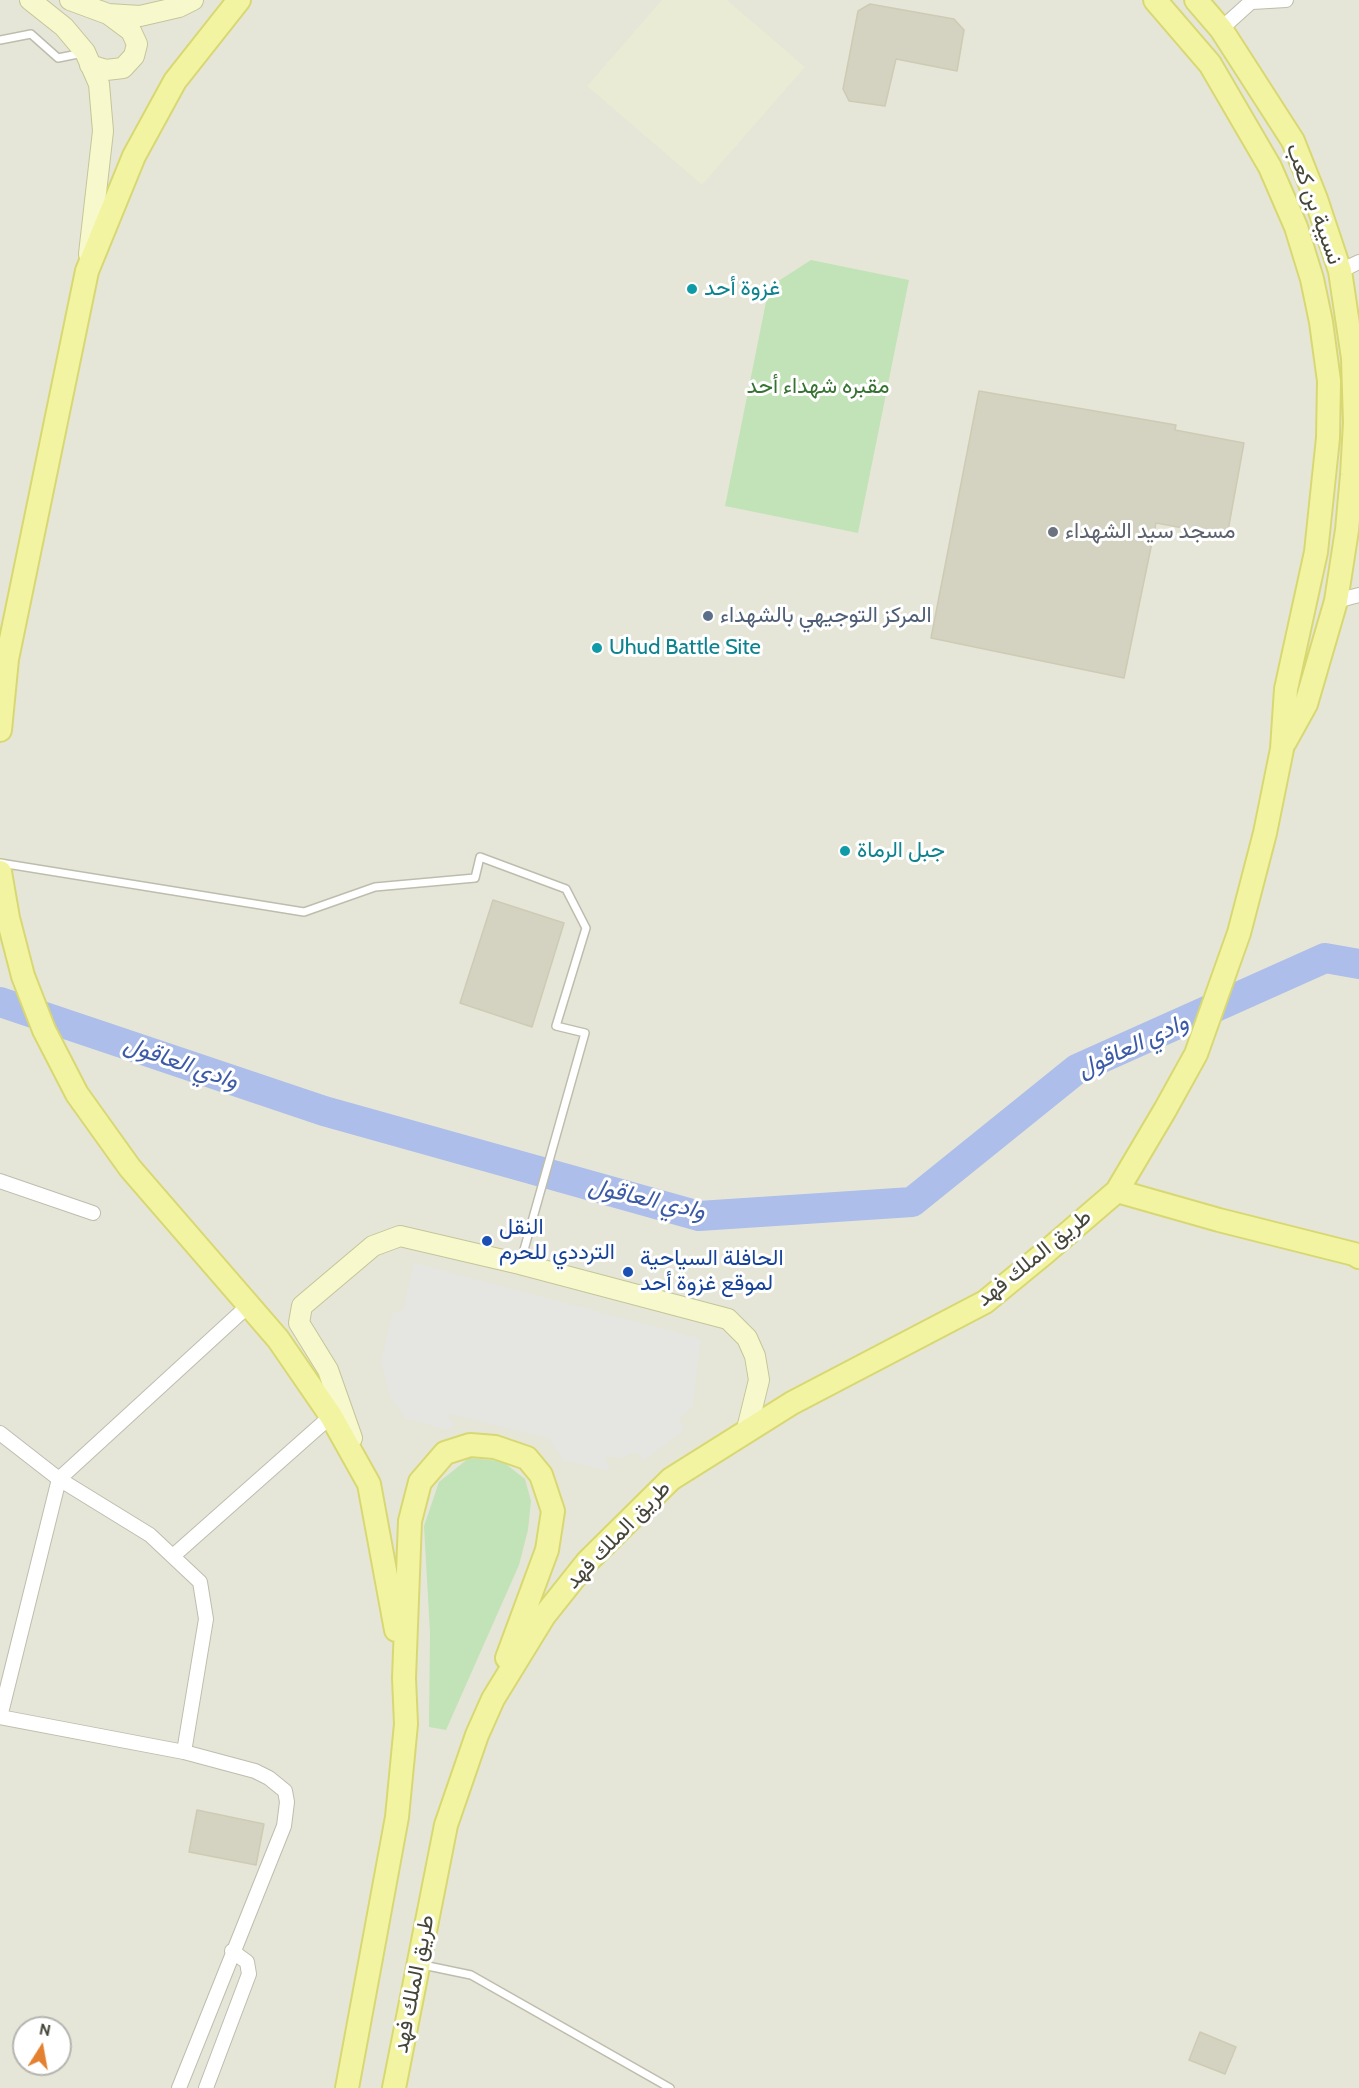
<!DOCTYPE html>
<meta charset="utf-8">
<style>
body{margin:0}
#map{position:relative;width:1359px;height:2088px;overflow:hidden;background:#f3f3ea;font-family:Cabin,sans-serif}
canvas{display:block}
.north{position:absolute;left:12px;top:2016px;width:60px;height:60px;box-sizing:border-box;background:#fff;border:2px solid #b5b5b0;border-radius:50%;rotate:11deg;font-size:16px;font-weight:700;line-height:24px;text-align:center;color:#464539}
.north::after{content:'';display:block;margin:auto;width:21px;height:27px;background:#e48130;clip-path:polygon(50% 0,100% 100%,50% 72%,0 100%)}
</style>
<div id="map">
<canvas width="1359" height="2088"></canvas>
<div class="north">N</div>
</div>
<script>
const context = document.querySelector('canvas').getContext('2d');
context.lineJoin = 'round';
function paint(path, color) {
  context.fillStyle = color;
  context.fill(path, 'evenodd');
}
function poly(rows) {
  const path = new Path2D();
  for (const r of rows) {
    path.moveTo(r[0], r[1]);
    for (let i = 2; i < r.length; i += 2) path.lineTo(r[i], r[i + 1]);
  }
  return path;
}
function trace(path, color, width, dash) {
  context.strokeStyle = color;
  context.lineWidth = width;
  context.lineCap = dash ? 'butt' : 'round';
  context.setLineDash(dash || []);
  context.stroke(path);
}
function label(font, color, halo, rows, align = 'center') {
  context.font = font + ' Cabin,Vazirmatn,sans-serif';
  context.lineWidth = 6;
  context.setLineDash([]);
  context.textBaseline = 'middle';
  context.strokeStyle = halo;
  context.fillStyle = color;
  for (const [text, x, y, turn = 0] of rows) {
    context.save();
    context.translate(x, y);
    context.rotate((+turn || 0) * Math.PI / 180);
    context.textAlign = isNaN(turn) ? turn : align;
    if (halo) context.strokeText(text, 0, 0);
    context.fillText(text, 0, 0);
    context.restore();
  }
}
paint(poly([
 [0,0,1359,0,1359,2088,0,2088],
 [24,2028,60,2028,60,2064,24,2064]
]), '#e6e6d8');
paint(poly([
 [662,0,727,0,805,67,702,185,587,86]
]), '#eaebd5');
paint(poly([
 [811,260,909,280,858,533,725,506,769,287],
 [469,1458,502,1461,525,1479,531,1501,528,1530,519,1565,446,1730,429,1727,430,1633,424,1526,439,1482]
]), '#c2e3b7');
paint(poly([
 [414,1263,701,1339,692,1408,679,1419,685,1430,643,1461,637,1452,620,1458,604,1456,610,1468,604,1470,563,1460,548,1438,447,1413,454,1426,447,1430,405,1418,391,1398,381,1363,392,1314,403,1310]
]), '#e5e5e1');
trace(poly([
 [0,1002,324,1111,699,1216,912,1202,1077,1069,1325,958,1359,964]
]), '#acbee9', 30);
const building = poly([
 [870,4,954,19,964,30,957,71,896,59,885,106,849,101,843,89,858,11,870,4],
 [979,391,1176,425,1175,430,1244,443,1227,536,1156,523,1124,678,931,638,979,391],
 [493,900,564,923,532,1027,460,1003,493,900],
 [197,1810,264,1824,256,1865,189,1852,197,1810],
 [1200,2032,1236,2047,1225,2074,1189,2060,1200,2032]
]);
paint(building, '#d4d2c0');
trace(building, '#cecbb4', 1.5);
const lane = poly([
 [0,40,31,34,58,58,83,53],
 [0,863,304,912,375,887,475,878,480,857,566,889,586,928,556,1026,585,1033,520,1264],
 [423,1965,471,1975,670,2088]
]);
const street = poly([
 [1252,2,1286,0],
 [1221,29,1253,0],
 [1340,271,1359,262],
 [1336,601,1359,595],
 [0,1181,93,1213],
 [0,1433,59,1479,150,1535,200,1582,206,1619,184,1752],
 [173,1556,331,1416],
 [0,1717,184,1752,255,1771,269,1778,285,1791,287,1802,284,1826,179,2088],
 [0,1717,59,1479,250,1304],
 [206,2088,249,1974,247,1962,232,1951]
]);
const secondary = poly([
 [30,0,64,27,85,52,99,84,103,131,89,254],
 [70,0,108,14,140,16,179,7,193,0],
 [90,65,106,70,123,68,134,56,137,44,131,31,108,14],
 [352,1438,328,1370,299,1323,302,1306,373,1246,400,1236,520,1264,728,1319,747,1338,755,1356,759,1380,747,1429]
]);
const primary = poly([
 [1196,0,1221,29,1293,141,1316,199,1340,271,1353,358,1355,423,1352,475,1347,530,1336,601,1306,704,1285,742],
 [0,730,7,659,87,271,134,156,175,81,239,0],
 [0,872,8,918,23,976,44,1030,77,1094,130,1168,278,1339,331,1416,369,1484,396,1630],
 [1117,1191,1219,1220,1354,1254,1359,1257],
 [347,2088,397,1817,406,1724,404,1678,410,1521,420,1482,445,1453,470,1445,495,1447,527,1458,541,1475,553,1511,547,1550,507,1658],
 [394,2088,446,1825,477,1735,493,1699,544,1616,587,1562,671,1479,792,1403,985,1302,1046,1252,1117,1191,1165,1110,1196,1054,1239,933,1265,833,1282,749,1286,689,1316,552,1328,438,1329,381,1321,322,1312,279,1296,227,1270,167,1210,64,1155,0]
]);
trace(lane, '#bebdad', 10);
trace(street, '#bebdad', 16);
trace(secondary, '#c4c598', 22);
trace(primary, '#d8d873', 26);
trace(lane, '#fff', 7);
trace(street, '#fff', 14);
trace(secondary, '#f7f9cd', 20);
trace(primary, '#f3f4a2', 22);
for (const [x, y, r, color] of [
 [692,289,6,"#0f9aa8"],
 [1053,532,6,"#6b7280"],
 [708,616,6,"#5c6f8a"],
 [597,648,6,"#0f9aa8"],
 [845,851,6,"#0f9aa8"],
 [487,1241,6,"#1a4fb4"],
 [628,1272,6,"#1a4fb4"]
]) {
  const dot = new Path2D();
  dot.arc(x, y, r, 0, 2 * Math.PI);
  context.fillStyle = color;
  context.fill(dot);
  trace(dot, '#fff', 2);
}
label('22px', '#464539', '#fff', [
 ["نسيبة بن كعب",1314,204,70],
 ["طريق الملك فهد",1034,1258,-39],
 ["طريق الملك فهد",618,1535,-46],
 ["طريق الملك فهد",414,1984,-79]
]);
label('22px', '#0d838f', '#fff', [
 ["غزوة أحد",704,289],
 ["Uhud Battle Site",609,648],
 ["جبل الرماة",857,851]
], 'left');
label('22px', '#367231', '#fff', [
 ["مقبره شهداء أحد",818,387]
]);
label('22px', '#5b616d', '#fff', [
 ["مسجد سيد الشهداء",1065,532]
], 'left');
label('22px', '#4e5e75', '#fff', [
 ["المركز التوجيهي بالشهداء",720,616]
], 'left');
label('22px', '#164399', '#fff', [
 ["النقل",499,1228],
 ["الترددي للحرم",499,1253],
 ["الحافلة السياحية",640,1259],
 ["لموقع غزوة أحد",640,1284]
], 'left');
label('italic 24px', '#3c5aa7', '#fff', [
 ["وادي العاقول",1133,1046,-25],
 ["وادي العاقول",181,1063,19],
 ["وادي العاقول",647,1199,13]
]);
</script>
